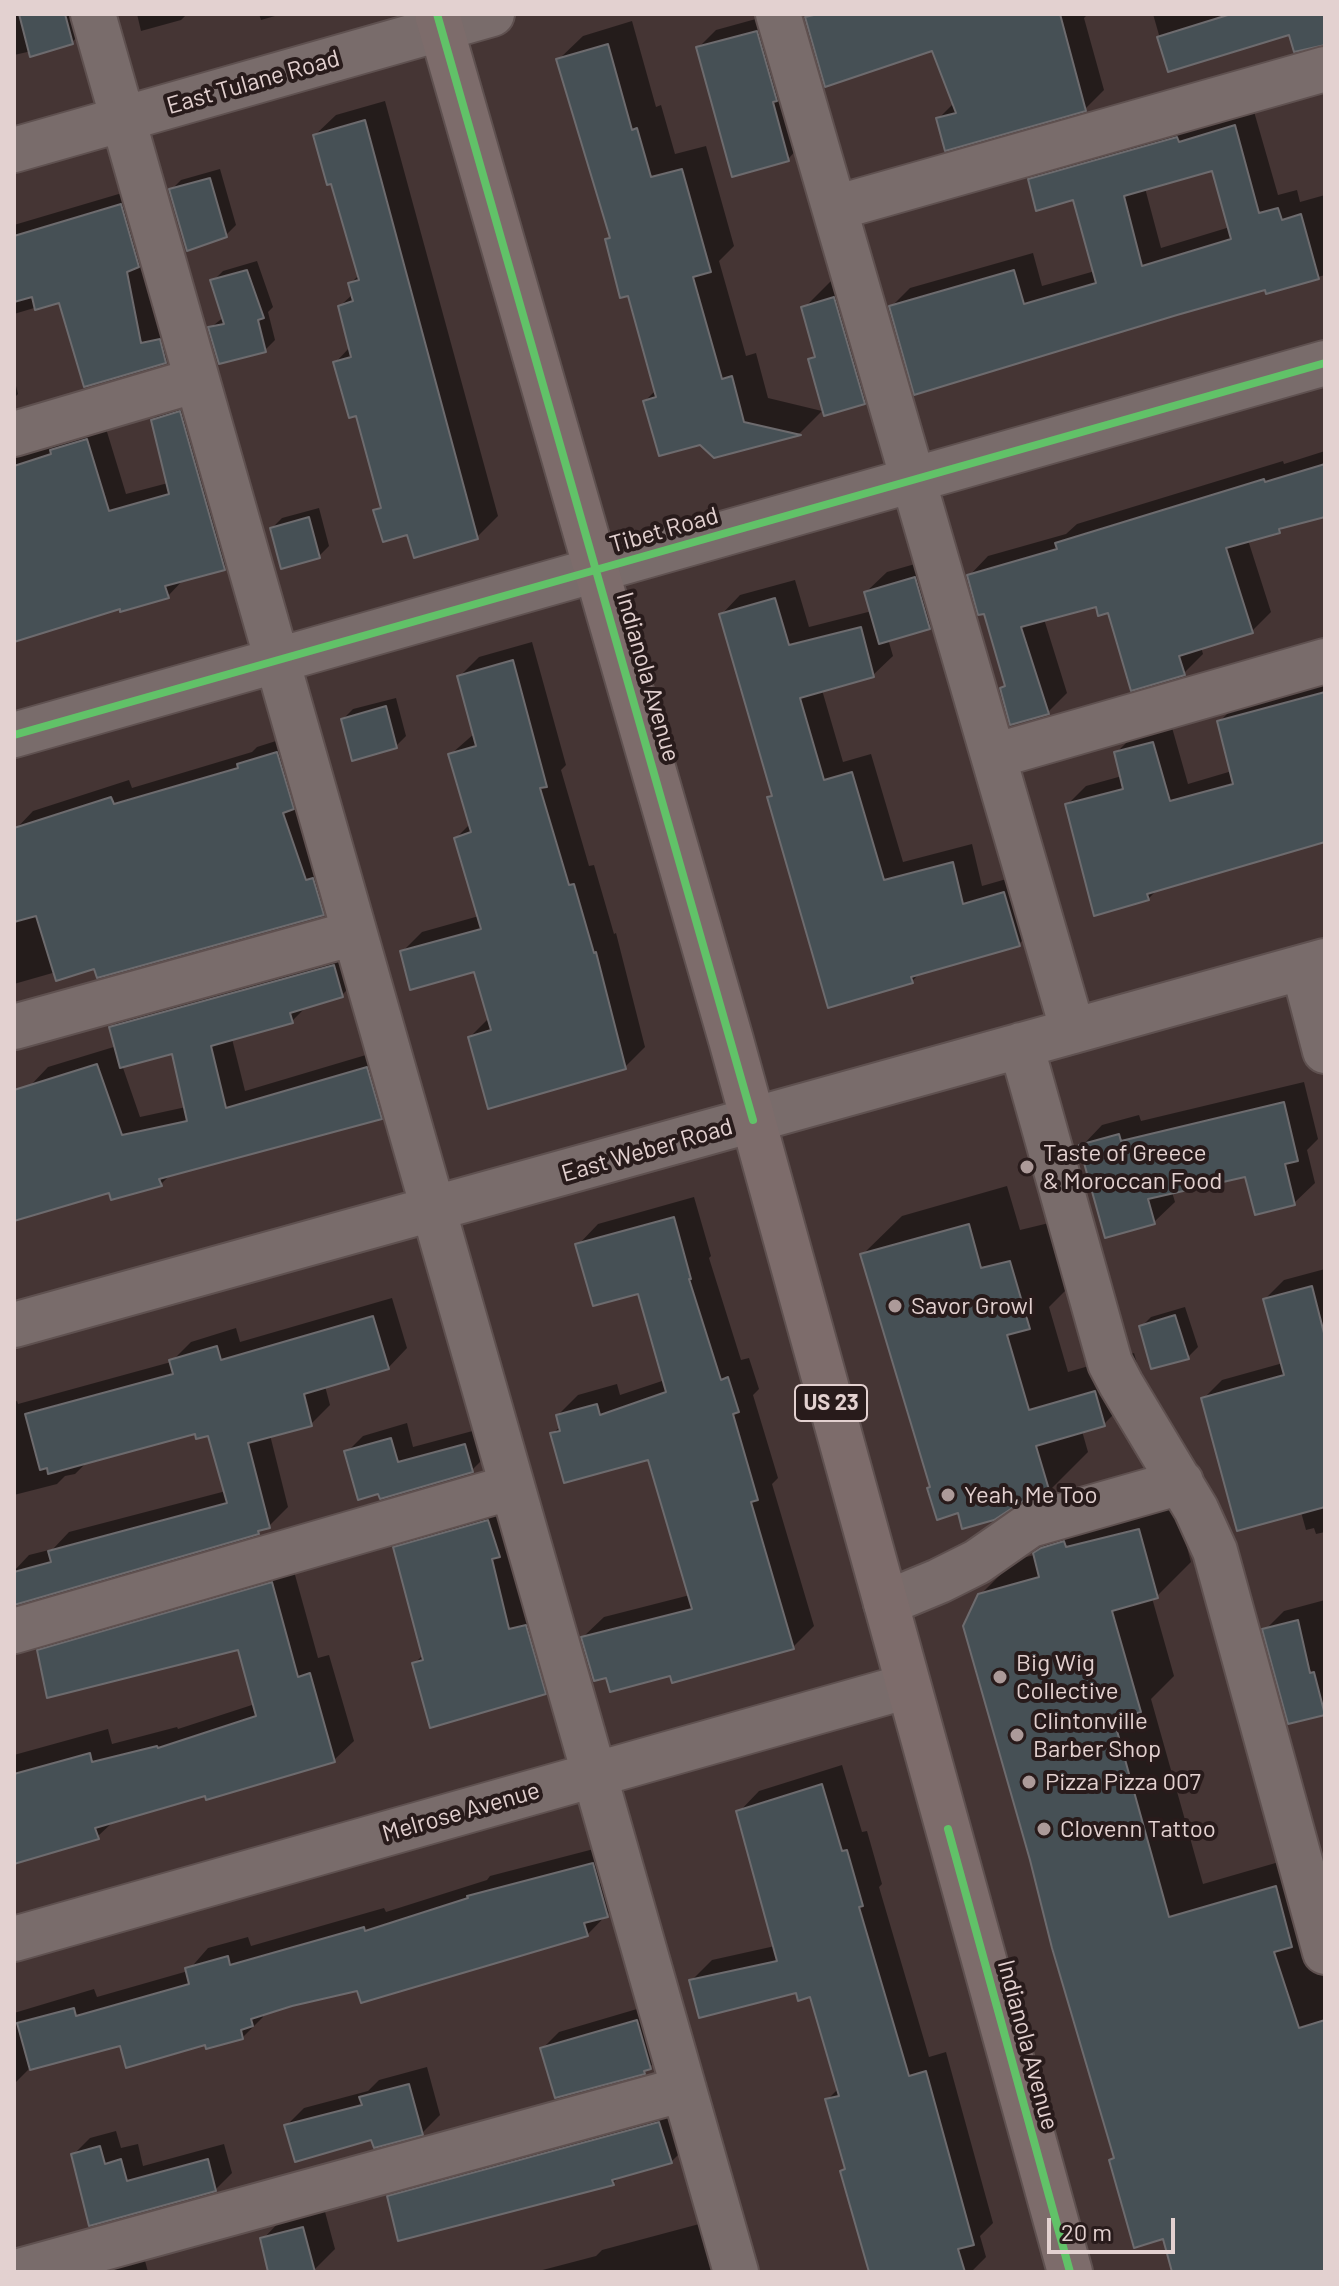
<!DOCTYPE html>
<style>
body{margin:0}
#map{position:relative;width:1339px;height:2286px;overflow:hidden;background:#453534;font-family:Barlow,sans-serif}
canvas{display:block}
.frame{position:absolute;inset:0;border:16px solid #e3d1d0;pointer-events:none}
.scale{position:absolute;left:1047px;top:2218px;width:128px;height:36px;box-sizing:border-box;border:4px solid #e3d1d0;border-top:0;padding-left:10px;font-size:24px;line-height:28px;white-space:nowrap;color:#e3d1d0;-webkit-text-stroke:6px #281b1b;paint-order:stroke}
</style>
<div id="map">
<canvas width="1339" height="2286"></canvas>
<div class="frame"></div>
<div class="scale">20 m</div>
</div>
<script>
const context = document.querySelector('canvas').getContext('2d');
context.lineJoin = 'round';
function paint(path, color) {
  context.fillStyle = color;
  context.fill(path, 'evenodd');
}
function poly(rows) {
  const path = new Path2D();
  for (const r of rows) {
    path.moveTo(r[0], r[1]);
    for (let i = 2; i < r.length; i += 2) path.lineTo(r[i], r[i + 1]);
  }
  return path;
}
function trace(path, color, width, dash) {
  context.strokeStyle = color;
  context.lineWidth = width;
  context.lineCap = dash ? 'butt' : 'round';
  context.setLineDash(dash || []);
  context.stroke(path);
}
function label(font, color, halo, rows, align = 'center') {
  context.font = font + ' Barlow,sans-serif';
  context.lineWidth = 8;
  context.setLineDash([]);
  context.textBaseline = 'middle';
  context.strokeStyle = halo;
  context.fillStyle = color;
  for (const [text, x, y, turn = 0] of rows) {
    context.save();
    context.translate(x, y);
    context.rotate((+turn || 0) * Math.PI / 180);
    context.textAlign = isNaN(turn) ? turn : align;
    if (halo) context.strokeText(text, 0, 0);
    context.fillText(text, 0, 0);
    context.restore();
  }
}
paint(poly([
 [14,14,88,14,91,24,72,42,14,55],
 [137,14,187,14,181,20,141,31],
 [259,14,282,14,261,20],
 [774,14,805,141,788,159,698,48,716,30],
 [808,14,1088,14,1084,18,1104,90,1085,109,938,119,954,103,933,49,826,84],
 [1153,14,1325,14,1325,43,1290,33,1169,70],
 [632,21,656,107,661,105,675,154,706,146,734,246,719,261,746,356,756,353,768,398,822,411,800,433,715,455,645,401,656,390,630,294,607,240,611,236,558,60,583,36],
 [385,101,498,516,477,537,409,533,376,511,382,504,357,414,335,363,350,347,340,306,353,294,350,284,359,275,332,181,315,135,336,115],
 [1253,108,1278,195,1297,190,1300,202,1325,195,1325,275,1268,291,1267,288,1177,313,891,307,910,288,1033,253,1042,286,1095,271,1075,198,1030,180,1049,161],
 [1214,169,1230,227,1161,248,1145,188],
 [220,169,236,225,226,235,171,190,181,180],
 [139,188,145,259,159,327,177,322,183,343,165,361,61,300,14,314,14,225],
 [257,261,273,307,268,312,275,340,265,350,210,328,224,317,213,281,223,271],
 [862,271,892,374,864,402,810,360,816,354,804,308,832,280],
 [14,378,18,394,14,398],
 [198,394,242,550,224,568,185,578,168,596,121,606,14,641,14,434,104,422,126,494,168,483,153,420,171,402],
 [1325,451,1325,515,1285,525,1279,532,1248,540,1271,612,1252,631,1201,647,1203,654,1184,673,1109,611,1097,604,1044,619,1067,693,1048,712,1002,689,1006,684,985,611,969,576,988,556,1066,534,1077,524,1283,461,1284,464],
 [319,508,329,546,319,556,272,528,282,518],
 [936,558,950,606,929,627,888,639,893,656,873,675,822,690,843,762,871,754,903,862,972,844,982,886,1024,874,1038,924,1019,944,921,972,912,981,769,798,774,793,721,615,740,595,795,580,809,627,872,611,866,592,887,572],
 [532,642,566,765,561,770,589,866,594,865,614,934,616,933,645,1047,625,1067,470,1037,489,1018,475,970,402,952,422,932,479,916,456,838,470,824,451,754,475,733,459,677,479,657],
 [1325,679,1325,840,1159,888,1148,899,1067,805,1086,786,1122,776,1116,753,1135,734,1171,724,1188,784,1232,771,1219,722,1238,703],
 [396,698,406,736,396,746,343,719,353,709],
 [295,735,341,896,323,914,96,966,56,972,14,984,14,831,33,811,129,780,132,788,252,752,257,747],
 [353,947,361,976,342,995,307,1006,292,1021,232,1039,245,1091,386,1049,399,1098,381,1117,171,1174,161,1184,110,1190,14,1219,14,1128,30,1086,48,1067,117,1046,112,1027,131,1008],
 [173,1051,186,1107,140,1117,122,1065],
 [1304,1082,1318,1139,1307,1150,1315,1183,1294,1203,1247,1175,1172,1192,1175,1202,1154,1222,1082,1146,1102,1125,1139,1115,1141,1121],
 [1007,1186,1020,1230,1049,1223,1068,1288,1049,1307,1068,1372,1134,1353,1143,1385,1104,1424,1082,1431,1088,1452,1049,1491,959,1511,932,1486,862,1255,902,1216],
 [694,1197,711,1256,709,1258,741,1360,749,1358,759,1389,753,1395,778,1478,772,1484,814,1626,793,1647,672,1674,608,1676,583,1637,604,1617,690,1595,650,1458,552,1434,561,1426,558,1415,578,1395,617,1384,620,1395,665,1380,640,1291,578,1245,598,1224],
 [1325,1269,1325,1532,1316,1534,1314,1528,1306,1530,1301,1512,1203,1399,1222,1380,1283,1363,1265,1299,1284,1280],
 [392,1298,407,1348,388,1368,325,1386,330,1405,311,1424,270,1435,288,1507,269,1526,257,1532,14,1588,14,1571,29,1555,53,1549,69,1532,226,1491,209,1433,196,1432,88,1461,75,1474,65,1476,57,1484,14,1495,14,1402,17,1401,18,1404,171,1362,191,1342,236,1328,240,1342],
 [1185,1307,1198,1347,1188,1357,1141,1327,1151,1317],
 [407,1423,413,1447,480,1429,488,1454,472,1470,381,1497,347,1452,363,1436],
 [1173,1496,1191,1562,1157,1596,1152,1598,1174,1676,1151,1699,1203,1884,1310,1853,1325,1970,1325,2272,1174,2272,1165,2237,1111,2161,1116,2156,980,1595,1015,1560,1034,1555,1070,1519],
 [507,1502,564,1673,544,1693,414,1664,424,1654,395,1548,414,1529],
 [292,1564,318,1658,329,1655,354,1741,334,1760,114,1821,97,1837,14,1861,14,1755,108,1729,112,1744,177,1727,178,1729,255,1704,239,1648,39,1651,59,1631],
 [1325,1600,1325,1712,1290,1722,1265,1630,1284,1611],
 [842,1765,862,1832,867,1831,882,1884,879,1887,929,2057,946,2052,993,2223,980,2236,986,2257,971,2272,870,2272,842,2171,847,2167,827,2100,839,2088,812,1994,692,1980,712,1960,775,1946,739,1812,759,1791],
 [613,1844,627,1894,587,1935,292,2004,262,2014,263,2017,242,2038,121,2044,30,2068,14,2084,14,2013,94,1989,97,1997,188,1971,208,1948,248,1937,251,1946,384,1908,386,1912,487,1880,490,1876],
 [654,2004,667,2051,644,2072,542,2049,559,2032],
 [427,2067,440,2115,422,2133,373,2137,286,2126,304,2108,368,2091,379,2080],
 [680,2102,692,2141,671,2162,620,2176,613,2183,389,2197,410,2176],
 [116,2131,121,2148,138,2144,143,2166,224,2144,232,2173,215,2190,91,2224,73,2155,90,2138],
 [324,2208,335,2249,314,2270,270,2272,263,2239,283,2218],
 [718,2219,733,2272,535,2272,596,2256,602,2250],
 [144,2257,148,2272,106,2272,114,2265]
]), '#0007');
const building = poly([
 [19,14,65,14,73,44,30,57,19,14],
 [818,14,1060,14,1086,111,945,151,936,118,956,113,932,51,825,87,805,17,818,14],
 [1231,14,1325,14,1325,45,1294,52,1289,35,1168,72,1157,37,1231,14],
 [757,31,777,101,773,102,789,161,732,177,696,47,757,31],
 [608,44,632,130,637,128,651,177,682,169,711,272,693,277,722,379,732,376,744,422,801,435,714,458,700,445,659,456,643,401,656,397,628,296,620,298,605,239,610,238,556,59,608,44],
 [365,120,478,539,414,558,407,535,383,542,373,510,381,508,356,416,349,418,333,362,351,357,338,306,353,301,348,283,359,280,331,184,327,185,313,135,365,120],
 [1235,125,1259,213,1278,208,1282,220,1301,214,1319,279,1266,294,1265,290,1177,315,914,395,889,306,1014,270,1024,304,1096,283,1073,200,1036,211,1028,179,1177,137,1179,142,1235,125],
 [1212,171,1231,239,1142,266,1124,196,1212,171],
 [210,178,227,237,187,251,169,189,210,178],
 [121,204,139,267,127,272,141,343,160,339,166,363,84,387,59,303,35,310,32,297,14,302,14,236,121,204],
 [247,270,264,318,258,320,266,352,219,364,208,327,224,324,210,280,247,270],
 [834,297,865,404,824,416,808,359,815,357,801,307,834,297],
 [180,411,225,570,165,586,169,598,120,612,120,609,14,642,14,466,51,454,50,450,87,439,109,511,169,494,151,420,180,411],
 [1325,464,1325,517,1279,529,1280,533,1226,548,1253,633,1179,656,1185,675,1131,691,1108,613,1098,616,1096,607,1021,627,1049,714,1010,725,1000,688,1005,686,984,614,978,615,967,575,1057,549,1055,543,1264,479,1265,482,1325,464],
 [309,517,320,558,281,569,270,528,309,517],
 [915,577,930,629,879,644,864,592,915,577],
 [775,598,789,645,861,627,874,677,800,698,824,780,852,772,884,880,953,862,963,904,1004,892,1020,946,911,977,913,983,828,1008,767,797,772,796,719,614,775,598],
 [513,660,547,787,540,788,569,885,574,884,594,953,596,952,626,1069,488,1109,468,1037,491,1030,474,972,410,990,400,951,481,929,454,838,471,832,448,754,476,746,457,676,513,660],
 [1325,692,1325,842,1147,894,1149,900,1094,916,1065,804,1123,789,1114,752,1153,742,1170,801,1233,784,1217,721,1325,692],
 [386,706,397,748,352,761,341,719,386,706],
 [277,752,294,809,283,813,306,880,313,878,324,915,97,978,94,969,56,981,36,916,14,922,14,828,111,797,114,804,238,768,237,764,277,752],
 [334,965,343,997,290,1013,293,1023,211,1046,226,1108,367,1067,382,1119,159,1179,162,1186,111,1200,109,1193,14,1221,14,1090,97,1064,122,1135,187,1121,172,1054,120,1068,109,1027,334,965],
 [1284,1102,1298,1161,1285,1164,1295,1205,1255,1215,1245,1177,1148,1199,1155,1224,1105,1238,1079,1145,1119,1134,1121,1141,1284,1102],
 [674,1217,691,1279,689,1279,721,1380,728,1377,739,1412,733,1414,758,1500,751,1502,794,1649,672,1683,670,1676,610,1692,606,1678,594,1681,581,1637,692,1609,648,1460,564,1483,550,1433,560,1431,556,1415,597,1404,600,1415,666,1392,638,1294,593,1306,575,1244,674,1217],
 [969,1224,981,1268,1010,1261,1030,1329,1007,1335,1029,1410,1095,1391,1105,1426,1036,1446,1050,1493,1023,1501,994,1520,962,1529,958,1513,937,1520,927,1488,930,1487,860,1254,969,1224],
 [1312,1286,1325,1337,1325,1507,1237,1531,1201,1398,1284,1375,1263,1299,1312,1286],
 [1175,1315,1189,1359,1151,1369,1139,1326,1175,1315],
 [373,1316,389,1369,304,1394,312,1426,248,1443,270,1528,258,1531,259,1534,14,1605,14,1572,51,1562,48,1551,227,1503,208,1436,196,1439,195,1434,48,1474,47,1468,40,1470,25,1414,173,1374,169,1360,217,1346,221,1360,373,1316],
 [391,1438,398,1462,465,1444,473,1472,380,1499,378,1494,358,1500,344,1451,391,1438],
 [488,1520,500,1557,492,1559,509,1629,526,1625,546,1694,430,1728,412,1663,423,1660,393,1547,488,1520],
 [1139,1529,1158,1598,1112,1611,1141,1712,1114,1720,1169,1917,1276,1886,1292,1947,1274,1952,1299,2028,1325,2020,1325,2272,1172,2272,1163,2239,1134,2248,1109,2160,1114,2158,1052,1948,1030,1860,963,1626,978,1594,1039,1577,1033,1553,1041,1548,1064,1541,1066,1547,1139,1529],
 [272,1582,298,1677,310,1673,335,1762,206,1800,205,1796,95,1828,99,1839,14,1864,14,1774,90,1753,92,1762,157,1746,158,1748,256,1716,238,1650,47,1698,37,1650,272,1582],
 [1298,1620,1310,1673,1314,1672,1325,1715,1288,1724,1262,1629,1298,1620],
 [822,1784,842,1851,847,1850,863,1906,859,1907,909,2076,926,2071,974,2245,958,2249,965,2272,869,2272,840,2171,845,2169,825,2099,839,2096,810,1997,798,2001,796,1993,699,2018,689,1980,777,1961,736,1811,822,1784],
 [593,1863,608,1917,584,1923,588,1936,361,2003,357,1991,292,2006,251,2019,253,2026,241,2030,243,2039,206,2049,205,2045,126,2068,120,2046,30,2070,17,2023,74,2008,76,2016,189,1984,185,1968,228,1956,230,1965,364,1927,365,1931,468,1898,467,1896,593,1863],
 [637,2020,651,2069,644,2071,645,2074,555,2098,540,2048,637,2020],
 [409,2084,423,2135,374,2148,371,2140,295,2162,284,2125,362,2105,359,2097,409,2084],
 [659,2122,672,2163,612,2180,614,2185,398,2241,387,2196,659,2122],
 [100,2146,105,2164,121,2159,127,2181,208,2159,216,2191,89,2226,71,2154,100,2146],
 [303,2227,315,2272,268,2272,260,2238,303,2227]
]);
paint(building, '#465055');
trace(building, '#6d6b6e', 2);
const minor = poly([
 [93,14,736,2272],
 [778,14,1073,1031],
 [14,150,492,14],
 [835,208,1325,69],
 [14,434,197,380],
 [14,735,1325,363],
 [994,756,1325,661],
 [1303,967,1325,1051],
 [14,1027,354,933],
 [1021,1045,1110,1363,1121,1384,1196,1509,1215,1551,1325,1952],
 [14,1325,1325,961],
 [886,1603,939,1581,977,1562,1030,1525,1181,1482],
 [14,1631,512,1487],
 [14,1939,908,1686],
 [16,2272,684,2089]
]);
const major = poly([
 [437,14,731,1040,1070,2272]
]);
trace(minor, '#5f5150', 48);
trace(major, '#5f5150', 48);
trace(minor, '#796c6b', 44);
trace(major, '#7d6c6b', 44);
trace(poly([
 [437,14,753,1120],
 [14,735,1325,363],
 [948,1829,1070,2272]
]), '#61c268', 8);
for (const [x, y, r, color] of [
 [1027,1167,8,"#ac9a99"],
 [895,1306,8,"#ac9a99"],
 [948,1495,8,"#ac9a99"],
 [1000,1677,8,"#ac9a99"],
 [1017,1735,8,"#ac9a99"],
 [1029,1782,8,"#ac9a99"],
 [1044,1829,8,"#ac9a99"]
]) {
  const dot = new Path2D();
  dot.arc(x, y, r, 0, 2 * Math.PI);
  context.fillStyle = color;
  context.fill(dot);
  trace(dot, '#281b1b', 3);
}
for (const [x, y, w] of [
 [831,1403,72]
]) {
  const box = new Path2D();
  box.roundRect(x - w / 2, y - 18, w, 36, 6);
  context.fillStyle = '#281b1b';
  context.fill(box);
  trace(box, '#e3d1d0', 2);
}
label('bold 22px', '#e3d1d0', null, [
 ["US 23",831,1403]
]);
label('24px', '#e3d1d0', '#281b1b', [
 ["East Tulane Road",253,82,-16],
 ["Tibet Road",664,530,-16],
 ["Indianola Avenue",648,677,74],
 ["East Weber Road",647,1150,-16],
 ["Melrose Avenue",461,1812,-16],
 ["Indianola Avenue",1028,2045,75]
]);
label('24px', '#e3d1d0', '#281b1b', [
 ["Taste of Greece",1043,1153],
 ["& Moroccan Food",1043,1181],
 ["Savor Growl",911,1306],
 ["Yeah, Me Too",964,1495],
 ["Big Wig",1016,1663],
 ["Collective",1016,1691],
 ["Clintonville",1033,1721],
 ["Barber Shop",1033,1749],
 ["Pizza Pizza 007",1045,1782],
 ["Clovenn Tattoo",1060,1829]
], 'left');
</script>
